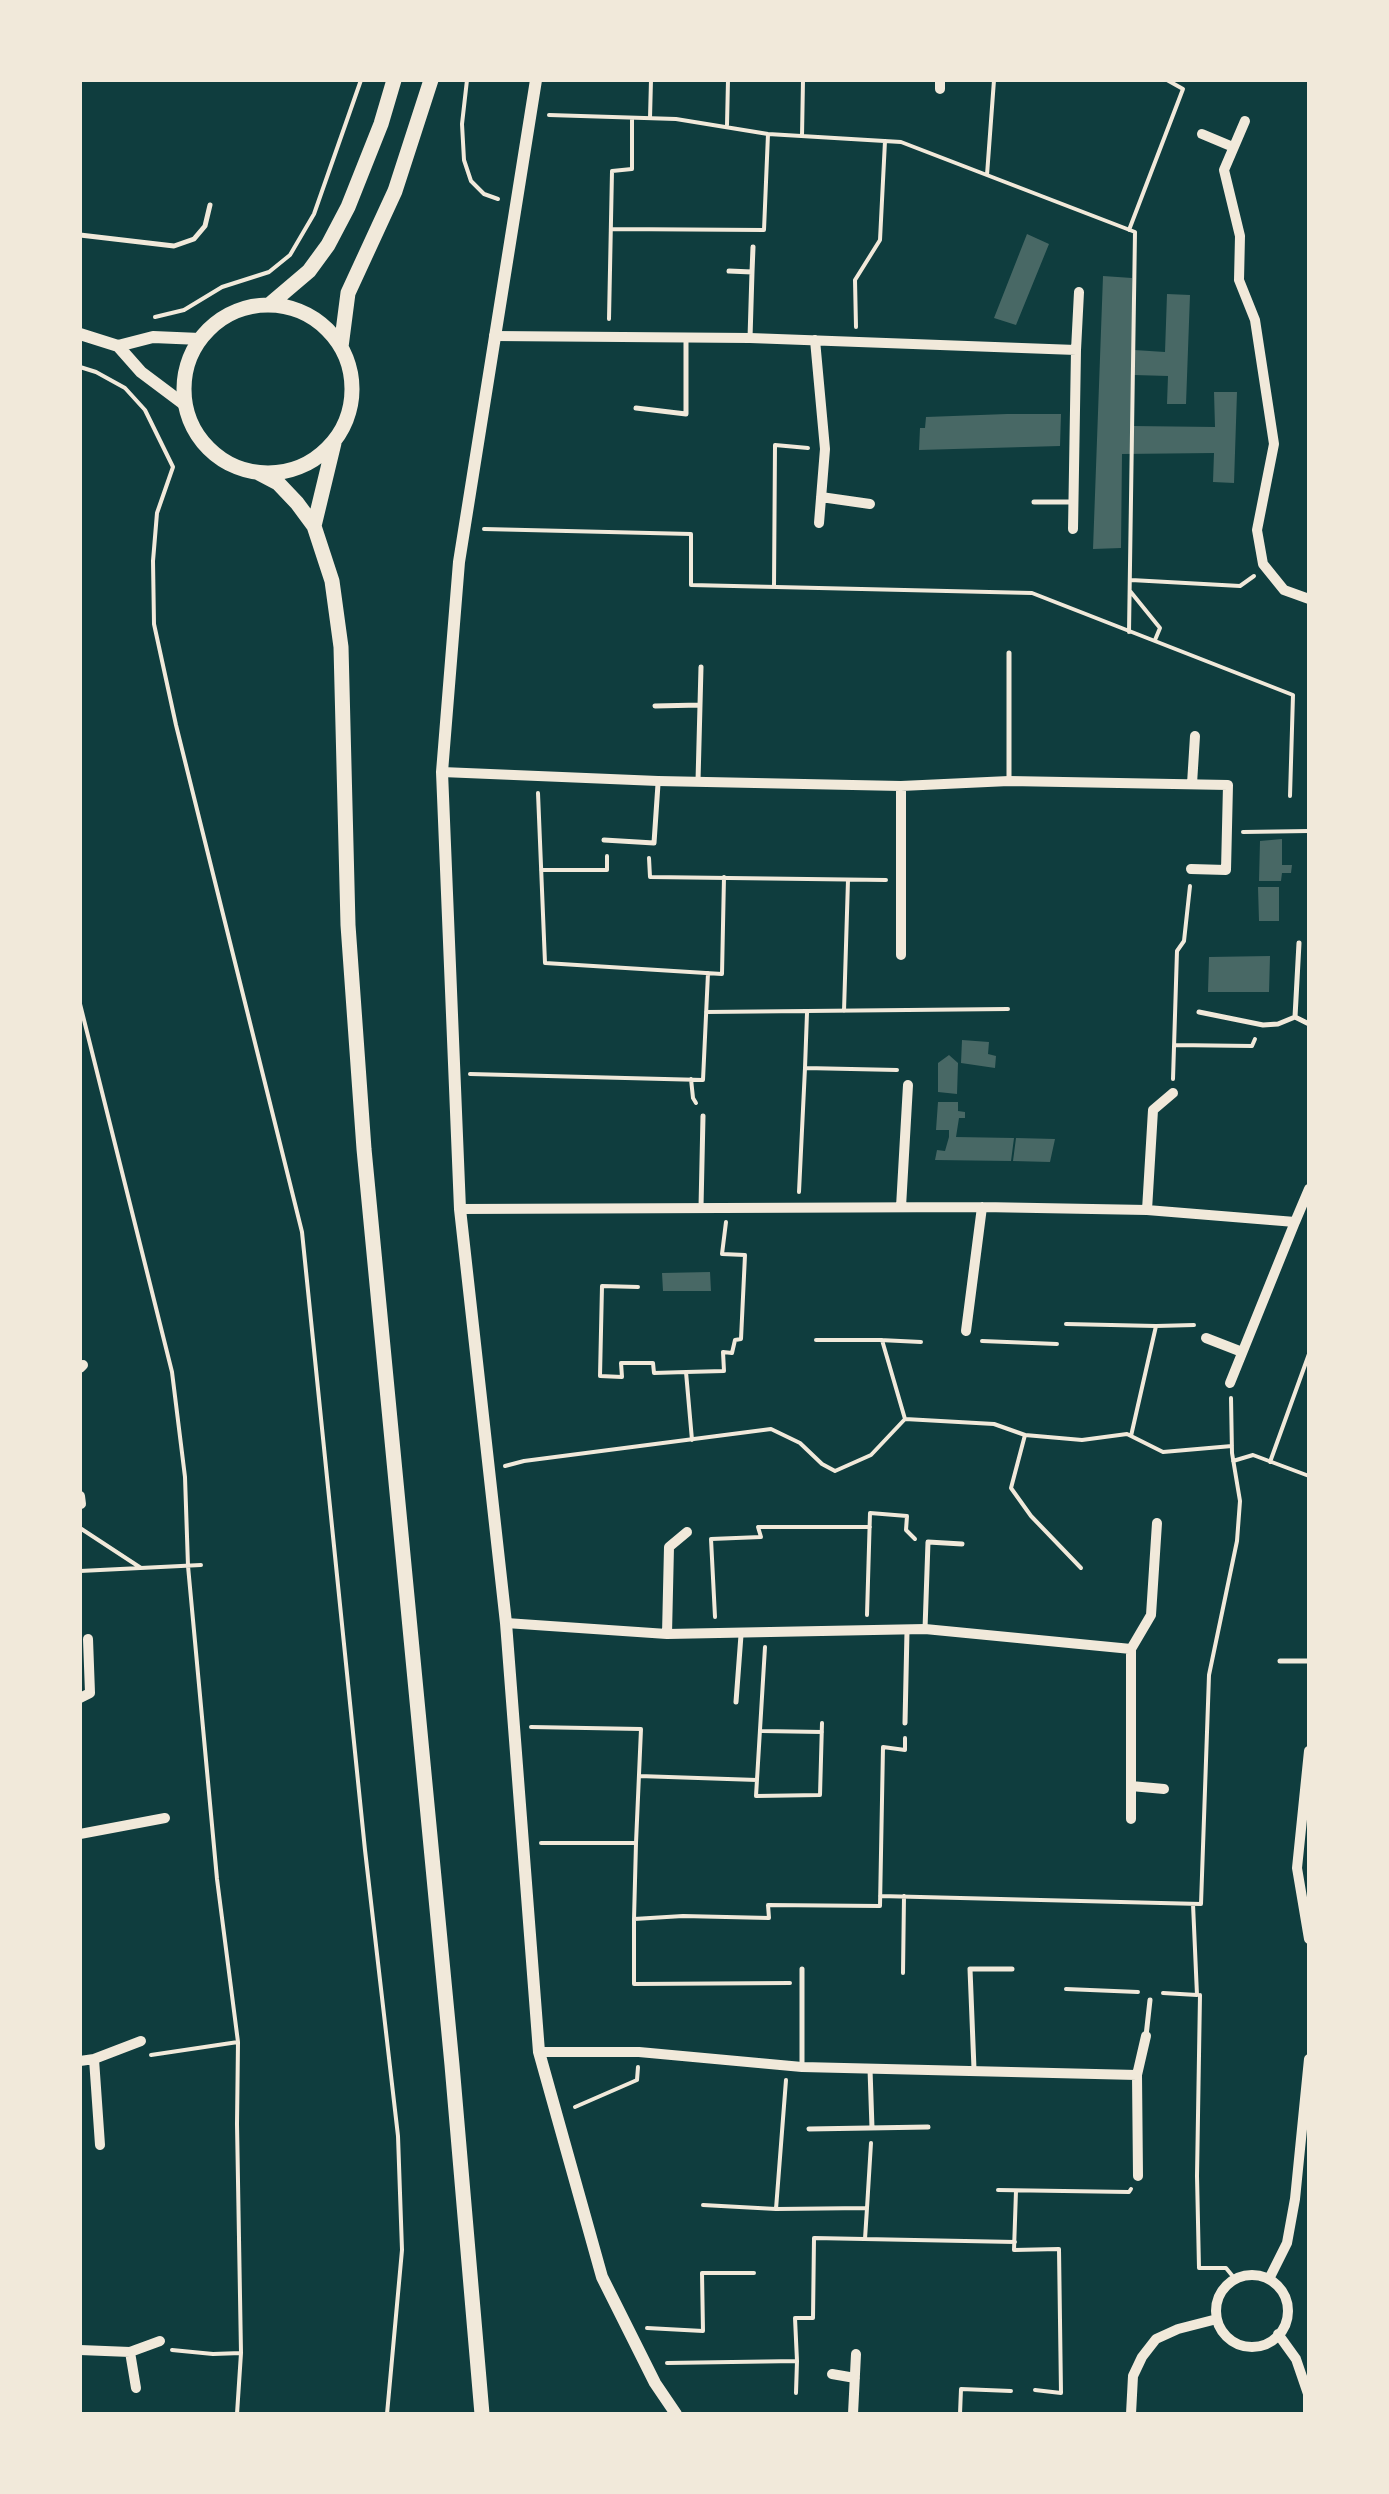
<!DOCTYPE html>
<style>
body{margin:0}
#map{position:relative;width:1389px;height:2494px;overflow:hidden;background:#0f3d3e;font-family:Commissioner,sans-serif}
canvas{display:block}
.frame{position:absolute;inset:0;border:82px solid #f1e9da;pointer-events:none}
</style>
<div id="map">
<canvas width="1389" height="2494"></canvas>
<div class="frame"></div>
</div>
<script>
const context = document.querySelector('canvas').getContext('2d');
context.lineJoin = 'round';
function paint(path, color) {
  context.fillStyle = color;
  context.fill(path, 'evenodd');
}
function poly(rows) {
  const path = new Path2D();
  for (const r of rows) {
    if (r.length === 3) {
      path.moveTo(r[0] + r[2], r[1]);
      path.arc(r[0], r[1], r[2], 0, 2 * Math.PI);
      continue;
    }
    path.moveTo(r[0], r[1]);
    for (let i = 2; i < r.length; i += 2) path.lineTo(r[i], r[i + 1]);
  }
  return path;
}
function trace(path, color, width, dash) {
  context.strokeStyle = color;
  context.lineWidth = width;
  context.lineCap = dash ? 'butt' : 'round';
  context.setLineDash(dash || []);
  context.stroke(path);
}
paint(poly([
 [1027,234,1049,244,1016,325,994,318],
 [1103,276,1132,278,1132,316,1135,316,1134,350,1165,352,1167,294,1190,295,1186,404,1167,404,1168,376,1134,375,1132,426,1215,427,1214,392,1237,392,1234,483,1213,482,1214,453,1122,454,1121,548,1093,549],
 [1007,414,1061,414,1060,446,919,450,920,428,925,428,926,417],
 [1282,839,1282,865,1292,865,1291,873,1282,873,1281,881,1259,881,1260,841],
 [1258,887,1279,887,1279,921,1259,921],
 [1270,956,1269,992,1208,992,1209,957],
 [962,1040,989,1042,988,1054,996,1056,995,1068,961,1063],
 [949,1055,958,1063,957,1094,938,1092,938,1063],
 [938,1102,958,1102,958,1111,965,1112,965,1118,959,1118,956,1137,1014,1138,1011,1161,935,1160,937,1150,945,1151,949,1137,949,1130,936,1130],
 [1016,1138,1055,1139,1050,1162,1013,1161],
 [710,1272,711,1291,663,1291,662,1273]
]), '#486865');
trace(poly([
 [467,80,462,124,464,160,471,181,484,194,498,199],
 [549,115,676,119,768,134,901,142,1135,232,1129,632],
 [650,118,651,80],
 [727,125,728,80],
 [802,136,803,80],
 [987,175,994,80],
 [611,229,764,230,768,134],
 [1129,230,1183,89,1167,80],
 [155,317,184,310,222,287,269,272,290,255,314,214,361,80],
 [609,319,612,171,632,169,632,118],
 [856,327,855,280,880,240,885,141],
 [80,367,96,372,125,388,145,410,173,467,157,513,153,561,154,624,176,725,302,1232,365,1850,398,2136,402,2250,387,2414],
 [484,529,691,534,691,585,1032,593,1293,695,1290,796],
 [1131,580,1240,586,1254,576],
 [774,587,775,445,808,448],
 [1130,591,1160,628,1155,640],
 [538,793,545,963,722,974,724,877],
 [1243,832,1309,831],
 [649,858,650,877,886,880],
 [541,870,607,870,607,856],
 [80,1004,172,1372,185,1477,188,1566,217,1879,238,2042],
 [844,1011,848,880],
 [706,1012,1008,1009],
 [1174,1045,1252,1046,1255,1039],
 [805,1068,807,1013],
 [470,1074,703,1080,708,973],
 [691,1079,693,1098,696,1103],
 [1173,1079,1177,951,1184,941,1190,886],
 [799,1192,805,1068,897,1070],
 [638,1287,602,1286,600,1376,622,1377,621,1363,653,1363,654,1373,686,1372,692,1440],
 [1066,1324,1156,1326],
 [816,1340,882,1340,905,1419,994,1424,1025,1435],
 [880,1340,921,1342],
 [982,1341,1057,1344],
 [686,1372,724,1371,723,1352,732,1353,735,1340,741,1339,745,1255,722,1254,726,1222],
 [1131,1436,1156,1326,1194,1325],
 [1233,1461,1253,1455,1309,1476],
 [1270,1462,1309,1354],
 [505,1466,524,1461,771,1429,800,1443,822,1464,835,1471,871,1455,905,1419],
 [80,1528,141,1568],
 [1081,1568,1031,1516,1011,1488,1025,1435,1082,1440,1127,1434,1163,1452,1232,1446],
 [80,1571,201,1565],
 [867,1615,870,1513,907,1516,906,1530,915,1539],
 [715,1617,711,1539,761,1537,758,1527,870,1527],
 [765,1647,756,1796,820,1795,822,1723],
 [531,1727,641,1729,636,1843],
 [762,1731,822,1732],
 [639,1776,757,1780],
 [541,1843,636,1843,634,1919],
 [880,1896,1201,1904,1209,1675,1237,1541,1240,1501,1232,1453,1231,1398],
 [903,1973,904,1896],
 [790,1983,634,1984,634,1919,683,1916,769,1918,768,1905,880,1906,883,1747,905,1750,905,1738],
 [1066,1989,1138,1992],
 [1163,1993,1197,1995,1193,1904],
 [1200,1995,1197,2176,1199,2268,1226,2268,1235,2279],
 [151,2055,238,2042,237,2124,241,2353,237,2414],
 [786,2080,776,2209,867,2208,865,2239],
 [575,2107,637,2080,638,2067],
 [998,2190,1129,2192,1131,2189],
 [1016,2191,1014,2250,1059,2249,1061,2393,1035,2390],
 [703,2205,776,2209],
 [867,2208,871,2143],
 [647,2328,703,2331,702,2273,754,2273],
 [172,2350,213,2354,241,2353],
 [797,2361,795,2318,813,2318,814,2238,1015,2242],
 [667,2363,797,2361,796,2393],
 [960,2414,961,2389,1011,2391]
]), '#f1e9da', 4);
trace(poly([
 [80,235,174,246,194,239,205,226,210,205],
 [729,271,752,272,753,247],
 [750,338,752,272],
 [636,408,686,414,686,338],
 [1034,502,1070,502],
 [655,706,700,705],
 [1009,780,1009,653],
 [698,781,701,667],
 [604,840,654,843,658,784],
 [1299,943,1295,1017,1309,1024],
 [1199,1012,1263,1025,1278,1024,1295,1017],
 [701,1207,703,1116],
 [925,1629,928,1542,962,1544],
 [1280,1661,1309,1661],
 [736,1702,741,1635],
 [905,1723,907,1631],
 [802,1969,802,2064],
 [1146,2036,1150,2000],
 [870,2069,872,2128],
 [974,2069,970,1969,1012,1969],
 [809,2129,928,2127]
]), '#f1e9da', 5);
trace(poly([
 [940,89,940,80],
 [1245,121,1224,170,1240,236,1239,280,1255,320,1274,444,1257,530,1263,564,1284,590,1309,599],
 [1202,134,1233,147],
 [494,336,750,338,1076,350,1073,529],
 [815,340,825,449,819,523],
 [1076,350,1079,292],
 [821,497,870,504],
 [442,772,658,781,901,786,1009,781,1228,785,1226,870,1191,869],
 [1192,784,1195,736],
 [901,955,901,786],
 [901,1207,908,1085],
 [460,1209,982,1207,1147,1210,1295,1222,1230,1383],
 [1147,1210,1153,1110,1173,1093],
 [1295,1222,1309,1189],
 [966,1331,982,1207],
 [1206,1338,1242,1352],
 [80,1368,83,1365],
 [80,1496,81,1504],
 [506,1623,667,1634,925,1629,1131,1649,1131,1819],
 [667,1634,669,1547,687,1532],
 [1131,1649,1151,1615,1157,1523],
 [80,1698,90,1693,88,1639],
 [1309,1751,1297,1868,1309,1939],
 [1131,1786,1164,1789],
 [80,1834,165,1818],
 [539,2052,639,2052,802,2067,1137,2075,1138,2176],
 [94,2059,141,2041],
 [80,2061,94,2059,100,2145],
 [1137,2075,1146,2036],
 [1252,2311,36],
 [1269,2279,1287,2243,1295,2199,1309,2059],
 [1278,2334,1296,2359,1308,2394,1308,2414],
 [80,2350,130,2352,160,2341],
 [130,2352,136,2388],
 [832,2374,855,2378],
 [853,2414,856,2354],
 [1131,2414,1133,2376,1142,2357,1156,2339,1178,2329,1217,2319]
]), '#f1e9da', 10);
trace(poly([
 [536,80,459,562,442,772,460,1209,506,1623,539,2052,602,2277,655,2383,676,2414],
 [80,334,118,346,153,337,200,339],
 [118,346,141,372,185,405]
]), '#f1e9da', 12);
trace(poly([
 [269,305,309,271,328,245,348,207,381,124,394,80],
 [268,389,84],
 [341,347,348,293,395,191,431,80],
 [259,473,278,483,297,503,314,526,332,581,341,647,348,925,364,1149,452,2065,482,2414],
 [314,526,334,443]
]), '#f1e9da', 15);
</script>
